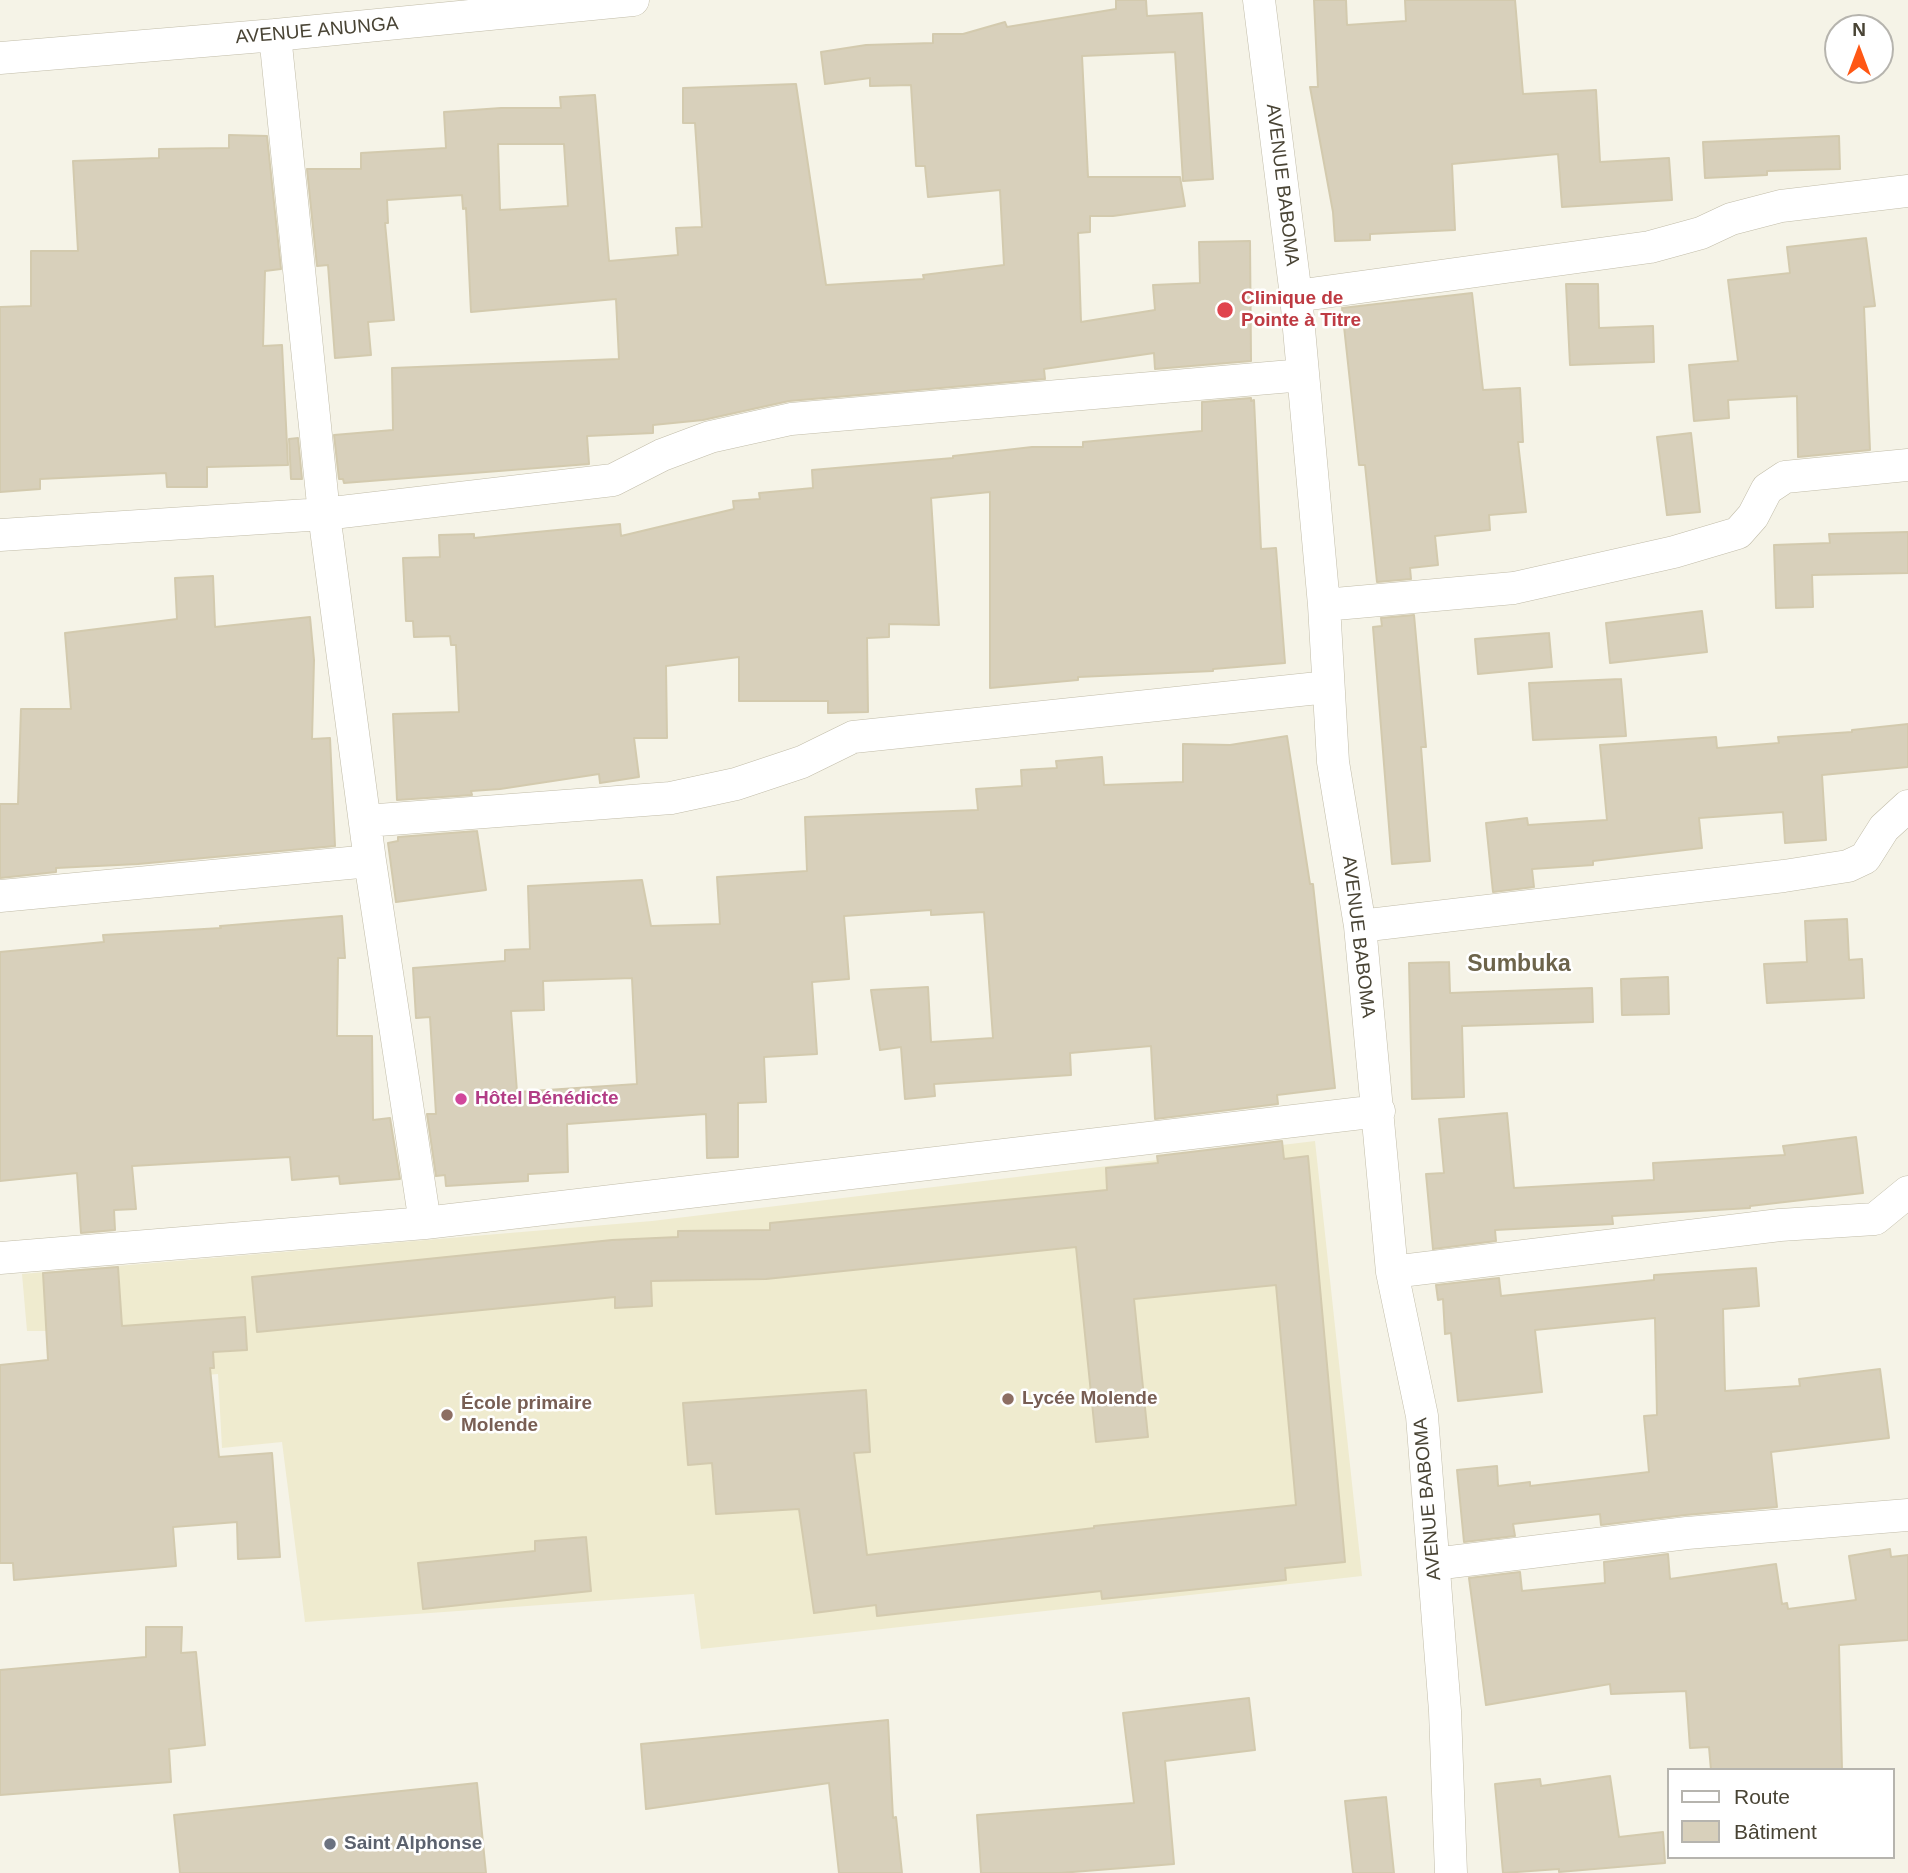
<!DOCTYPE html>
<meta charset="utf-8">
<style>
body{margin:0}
#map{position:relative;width:1908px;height:1873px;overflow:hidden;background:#f5f3e7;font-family:Arial,sans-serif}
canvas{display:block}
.legend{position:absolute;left:1667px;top:1768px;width:228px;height:91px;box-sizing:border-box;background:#fff;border:2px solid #b6b4ae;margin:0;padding:9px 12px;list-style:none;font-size:21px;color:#494435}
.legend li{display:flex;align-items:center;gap:14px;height:35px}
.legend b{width:35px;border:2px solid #b6b4ae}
.north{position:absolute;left:1824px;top:14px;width:70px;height:70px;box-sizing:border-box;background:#fff;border:2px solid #b6b4ae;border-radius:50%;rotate:0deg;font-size:19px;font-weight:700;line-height:28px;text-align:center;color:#494435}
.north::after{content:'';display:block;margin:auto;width:24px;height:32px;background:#ff5714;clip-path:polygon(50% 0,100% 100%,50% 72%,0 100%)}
</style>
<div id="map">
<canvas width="1908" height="1873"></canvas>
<ul class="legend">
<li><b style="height:9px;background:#fff"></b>Route</li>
<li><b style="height:19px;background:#d8d0bb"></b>Bâtiment</li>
</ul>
<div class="north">N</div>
</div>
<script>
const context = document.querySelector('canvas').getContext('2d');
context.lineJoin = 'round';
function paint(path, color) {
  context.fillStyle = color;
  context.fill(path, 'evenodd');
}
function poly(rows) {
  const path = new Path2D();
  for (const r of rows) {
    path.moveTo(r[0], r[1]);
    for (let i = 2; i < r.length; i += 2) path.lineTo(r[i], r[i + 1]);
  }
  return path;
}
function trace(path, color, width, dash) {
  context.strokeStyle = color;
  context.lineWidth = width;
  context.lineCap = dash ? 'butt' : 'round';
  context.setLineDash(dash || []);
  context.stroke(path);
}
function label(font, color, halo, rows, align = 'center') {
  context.font = font + ' Arial,sans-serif';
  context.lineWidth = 5;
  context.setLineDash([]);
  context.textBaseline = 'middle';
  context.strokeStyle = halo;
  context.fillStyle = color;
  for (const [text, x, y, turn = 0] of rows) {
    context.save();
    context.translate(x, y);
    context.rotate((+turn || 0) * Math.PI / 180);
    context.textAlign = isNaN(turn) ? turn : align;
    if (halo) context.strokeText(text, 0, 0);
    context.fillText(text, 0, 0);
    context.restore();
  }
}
paint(poly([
 [1315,1141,1362,1576,701,1649,694,1594,305,1622,282,1442,222,1448,218,1374,57,1388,51,1331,27,1331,22,1274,652,1221]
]), '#efebcf');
const building = poly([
 [1116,0,1146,0,1147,16,1202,13,1213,179,1183,181,1175,52,1082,56,1088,177,1180,177,1185,206,1113,216,1090,216,1090,232,1078,233,1081,322,1155,310,1153,285,1200,283,1199,242,1250,241,1251,361,1155,369,1154,353,1044,369,1045,379,789,401,703,420,653,425,653,433,587,436,589,464,344,483,343,479,339,479,334,435,393,430,392,368,619,359,616,299,471,312,466,208,463,209,462,195,387,200,388,223,385,223,394,320,368,322,371,355,335,358,328,265,317,266,307,169,361,169,361,153,446,148,444,112,501,108,561,108,560,97,595,95,609,261,678,255,676,228,702,227,695,123,683,123,683,88,796,84,826,285,924,279,923,275,1004,265,1000,190,928,197,925,166,916,166,911,85,870,86,870,78,825,84,821,52,866,45,933,43,933,34,963,34,1005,22,1007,27,1116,9,1116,0],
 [498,144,564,144,568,206,500,210,498,144],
 [1314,0,1346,0,1347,25,1406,21,1405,0,1515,0,1523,94,1596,90,1600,162,1669,158,1672,200,1562,207,1558,154,1452,164,1455,230,1370,234,1370,240,1335,241,1333,212,1310,87,1318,87,1314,0],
 [229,135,267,136,281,269,265,271,263,346,282,345,288,465,207,467,207,487,167,487,166,473,40,479,40,489,0,492,0,307,31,306,31,251,78,251,73,161,159,158,159,149,229,148,229,135],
 [1839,136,1840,169,1767,171,1767,175,1705,178,1703,142,1839,136],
 [1866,238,1875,306,1864,307,1870,450,1798,457,1797,396,1728,400,1729,418,1694,421,1689,365,1738,361,1728,280,1790,273,1787,247,1866,238],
 [1566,284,1598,284,1599,328,1653,326,1654,362,1570,365,1566,284],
 [1472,293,1483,390,1520,388,1523,442,1518,442,1526,512,1489,515,1490,530,1435,536,1438,565,1410,568,1411,579,1377,582,1365,465,1359,465,1342,308,1472,293],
 [1251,398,1251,401,1254,400,1261,549,1276,548,1285,663,1213,669,1213,671,1078,677,1078,680,990,688,990,492,931,498,939,625,889,624,889,637,867,638,868,712,828,713,828,701,739,701,739,657,666,666,667,738,634,738,639,777,600,783,599,774,500,789,471,791,472,795,397,800,393,714,459,712,456,645,451,645,450,636,414,637,413,621,406,621,403,558,440,557,439,535,474,534,474,538,620,524,621,536,734,509,733,501,760,499,759,493,813,488,812,470,953,458,953,456,1032,447,1083,447,1083,442,1202,431,1202,402,1251,398],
 [1691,433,1700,512,1667,515,1657,437,1691,433],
 [298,438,302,479,291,479,289,439,298,438],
 [1908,532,1908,573,1812,575,1813,607,1776,608,1774,545,1830,543,1829,534,1908,532],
 [213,576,215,627,310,617,314,660,312,739,330,738,335,846,138,864,56,868,56,872,0,878,0,804,18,804,21,709,71,709,65,633,177,619,175,578,213,576],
 [1702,611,1707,652,1610,663,1606,623,1702,611],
 [1414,615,1426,747,1421,747,1430,861,1392,864,1373,627,1382,626,1381,618,1414,615],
 [1549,633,1552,667,1478,674,1475,639,1549,633],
 [1621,679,1626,736,1533,740,1529,683,1621,679],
 [1908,724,1908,767,1822,775,1826,840,1785,843,1783,812,1699,818,1702,848,1593,861,1593,865,1532,869,1534,887,1493,892,1486,823,1527,818,1528,825,1607,820,1600,745,1716,737,1717,748,1779,743,1778,737,1852,732,1852,730,1908,724],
 [1287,736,1310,884,1313,884,1335,1088,1277,1095,1278,1104,1155,1119,1151,1046,1070,1053,1071,1075,934,1084,935,1096,905,1099,901,1047,880,1050,871,990,928,987,931,1042,993,1038,984,912,931,915,931,910,844,916,849,979,812,982,817,1054,764,1057,766,1102,738,1103,738,1157,707,1158,706,1114,567,1124,568,1172,528,1174,528,1181,446,1186,445,1175,436,1176,427,1114,436,1114,430,1017,416,1018,413,968,505,961,505,950,530,949,528,886,642,880,651,926,720,924,717,877,807,871,805,817,978,810,976,789,1022,786,1021,770,1057,768,1056,761,1102,757,1104,785,1183,782,1183,744,1230,745,1287,736],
 [632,978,637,1084,517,1092,511,1011,544,1010,543,981,632,978],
 [477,831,486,890,396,902,388,843,398,841,398,837,477,831],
 [342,916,345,958,338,958,337,1036,372,1036,373,1120,390,1118,400,1179,340,1184,339,1176,292,1180,290,1157,132,1166,136,1209,114,1210,115,1230,81,1233,77,1173,0,1181,0,952,104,942,103,935,221,928,220,926,342,916],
 [1847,919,1849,960,1862,959,1864,998,1767,1003,1764,964,1807,962,1805,921,1847,919],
 [1449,962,1450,993,1592,988,1593,1022,1462,1026,1464,1097,1412,1099,1409,963,1449,962],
 [1668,977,1669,1014,1622,1015,1621,979,1668,977],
 [1507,1113,1514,1188,1654,1180,1653,1163,1785,1155,1783,1146,1856,1137,1863,1193,1750,1206,1750,1208,1612,1216,1613,1224,1495,1230,1496,1241,1433,1249,1426,1174,1444,1173,1439,1119,1507,1113],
 [1282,1141,1284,1159,1308,1156,1345,1562,1285,1568,1286,1580,1102,1599,1101,1591,877,1616,876,1605,814,1613,799,1509,716,1514,712,1463,688,1465,683,1403,866,1390,870,1452,854,1453,867,1555,1094,1528,1094,1526,1296,1505,1276,1285,1134,1299,1148,1437,1096,1442,1076,1247,766,1279,651,1281,652,1306,615,1308,615,1297,257,1332,252,1277,612,1240,678,1237,678,1231,770,1230,770,1223,1107,1190,1106,1168,1158,1163,1157,1156,1282,1141],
 [118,1267,122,1326,245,1317,247,1350,213,1352,214,1368,210,1368,219,1457,272,1453,280,1557,238,1559,237,1522,173,1527,176,1566,14,1580,13,1563,0,1563,0,1365,48,1360,43,1273,118,1267],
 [1756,1268,1759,1306,1723,1309,1725,1391,1800,1386,1799,1379,1880,1369,1889,1438,1771,1452,1777,1507,1685,1515,1601,1525,1600,1514,1513,1524,1515,1536,1464,1542,1457,1470,1497,1466,1498,1486,1530,1482,1530,1486,1649,1472,1644,1416,1657,1415,1655,1318,1535,1330,1542,1392,1458,1401,1451,1333,1445,1334,1443,1299,1438,1300,1436,1285,1499,1278,1501,1296,1654,1280,1654,1275,1756,1268],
 [586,1537,591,1591,423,1609,418,1563,535,1551,535,1541,586,1537],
 [1890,1549,1891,1557,1908,1555,1908,1640,1839,1645,1842,1770,1711,1770,1709,1747,1690,1748,1686,1691,1611,1694,1610,1684,1486,1705,1469,1578,1520,1572,1522,1591,1605,1583,1604,1562,1668,1554,1670,1579,1776,1564,1782,1604,1787,1603,1788,1609,1856,1600,1849,1556,1890,1549],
 [146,1627,182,1627,181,1653,196,1652,205,1745,169,1749,171,1782,0,1795,0,1670,146,1657,146,1627],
 [1249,1698,1255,1750,1165,1761,1174,1864,1060,1873,981,1873,977,1815,1134,1803,1123,1713,1249,1698],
 [888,1720,893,1818,896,1817,902,1873,839,1873,829,1783,646,1809,641,1744,888,1720],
 [1610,1776,1619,1837,1663,1832,1665,1863,1559,1872,1559,1869,1503,1873,1495,1784,1540,1779,1541,1786,1610,1776],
 [477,1783,486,1873,180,1873,174,1815,477,1783],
 [1386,1797,1394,1873,1353,1873,1345,1801,1386,1797]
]);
paint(building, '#d8d0bb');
trace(building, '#d3caae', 2);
const minor = poly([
 [1259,0,1296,296,1324,605,1333,762,1360,926,1392,1272,1422,1416,1445,1711,1451,1873],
 [275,35,324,514,370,861,425,1223],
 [0,58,275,35,633,0],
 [1296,296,1650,247,1701,233,1731,219,1781,206,1908,191],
 [0,535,324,514,613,480,662,455,710,437,791,419,1303,375],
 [1324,605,1514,588,1674,552,1738,533,1753,516,1767,489,1785,477,1908,465],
 [365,821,671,798,736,784,802,762,853,737,1328,687],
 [0,896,370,861],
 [1360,926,1784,876,1848,866,1865,858,1884,828,1908,806],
 [0,1258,425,1223,1379,1111],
 [1392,1272,1780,1225,1875,1219,1908,1192],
 [1434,1564,1687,1533,1908,1515]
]);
trace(minor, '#c1bca8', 33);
trace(minor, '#fff', 32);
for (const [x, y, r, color] of [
 [1225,310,9,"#e0444e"],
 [461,1099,7,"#d1479c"],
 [1008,1399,7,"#8d6e63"],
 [447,1415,7,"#8d6e63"],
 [330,1844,7,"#6b7280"]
]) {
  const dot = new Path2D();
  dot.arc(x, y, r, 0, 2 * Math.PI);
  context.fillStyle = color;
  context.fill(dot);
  trace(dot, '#fff', 2.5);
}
label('19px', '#494435', '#fff', [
 ["AVENUE ANUNGA",317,31,-5],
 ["AVENUE BABOMA",1282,185,83],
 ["AVENUE BABOMA",1358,937,83],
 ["AVENUE BABOMA",1428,1499,-95]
]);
label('bold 19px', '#be3a42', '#fff', [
 ["Clinique de",1241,299],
 ["Pointe à Titre",1241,321]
], 'left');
label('bold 19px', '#b23c85', '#fff', [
 ["Hôtel Bénédicte",475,1099]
], 'left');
label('bold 19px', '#785e54', '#fff', [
 ["Lycée Molende",1022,1399],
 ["École primaire",461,1404],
 ["Molende",461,1426]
], 'left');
label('bold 19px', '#5b616d', '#fff', [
 ["Saint Alphonse",344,1844]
], 'left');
label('bold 23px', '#6d644b', '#fff', [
 ["Sumbuka",1519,965]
]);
</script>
